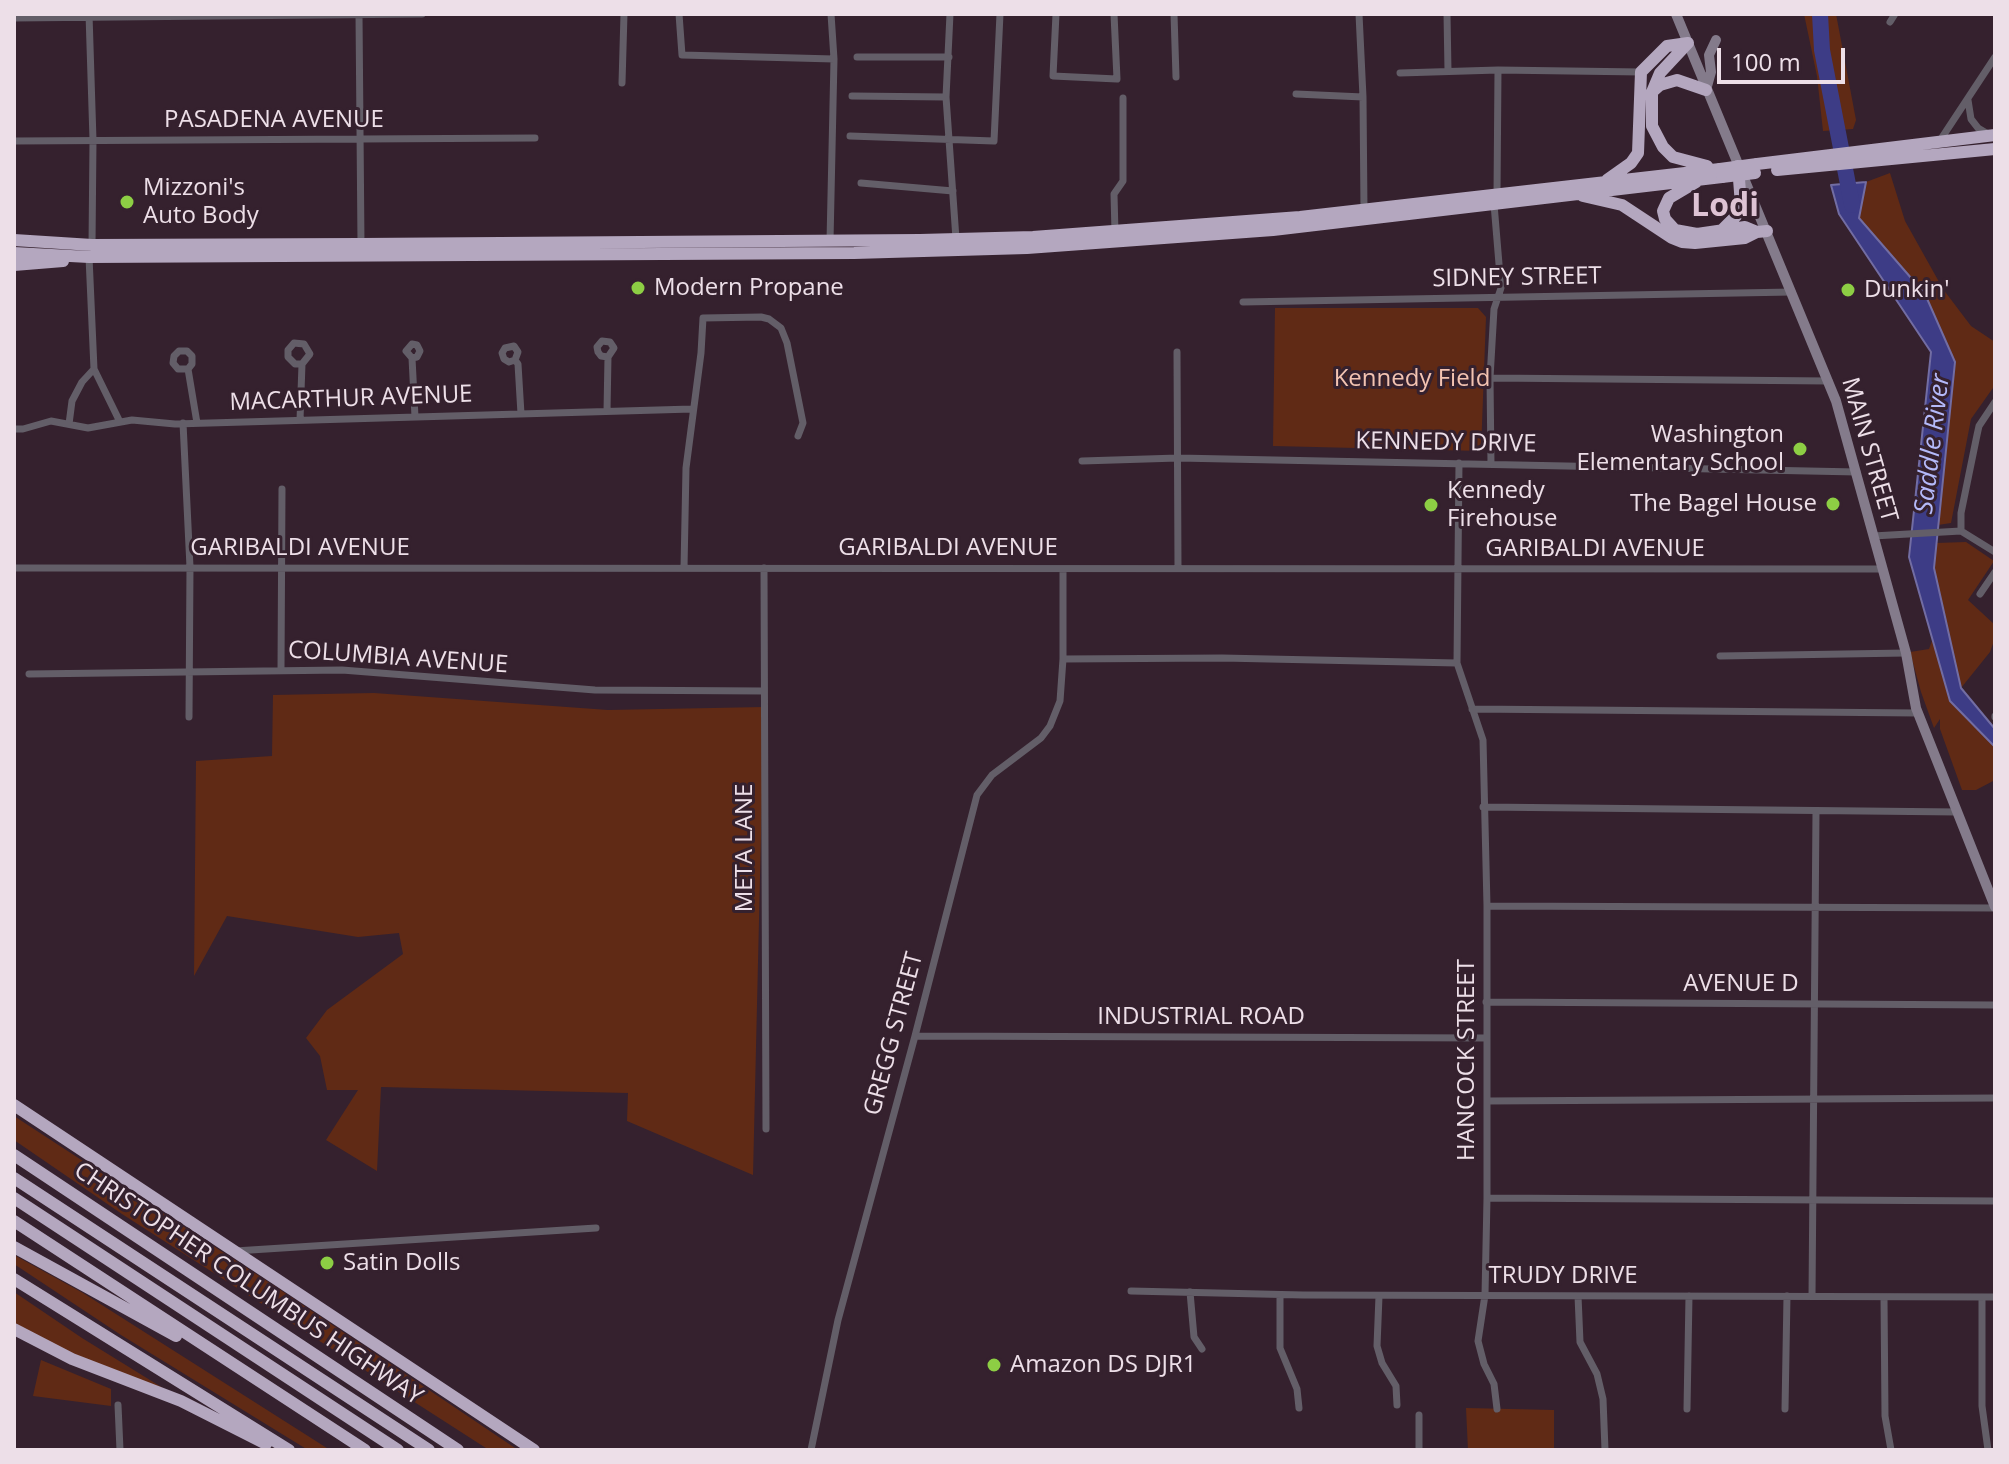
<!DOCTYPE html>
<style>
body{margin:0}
#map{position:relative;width:2009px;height:1464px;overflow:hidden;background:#35212e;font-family:"Open Sans",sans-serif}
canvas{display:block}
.frame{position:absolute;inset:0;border:16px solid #eddfe8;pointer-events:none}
.scale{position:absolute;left:1717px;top:48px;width:128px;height:36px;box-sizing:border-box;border:4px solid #eddfe8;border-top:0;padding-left:10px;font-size:24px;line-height:28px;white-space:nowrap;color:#eddfe8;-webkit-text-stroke:6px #35212e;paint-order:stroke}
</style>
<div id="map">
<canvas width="2009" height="1464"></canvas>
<div class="frame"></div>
<div class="scale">100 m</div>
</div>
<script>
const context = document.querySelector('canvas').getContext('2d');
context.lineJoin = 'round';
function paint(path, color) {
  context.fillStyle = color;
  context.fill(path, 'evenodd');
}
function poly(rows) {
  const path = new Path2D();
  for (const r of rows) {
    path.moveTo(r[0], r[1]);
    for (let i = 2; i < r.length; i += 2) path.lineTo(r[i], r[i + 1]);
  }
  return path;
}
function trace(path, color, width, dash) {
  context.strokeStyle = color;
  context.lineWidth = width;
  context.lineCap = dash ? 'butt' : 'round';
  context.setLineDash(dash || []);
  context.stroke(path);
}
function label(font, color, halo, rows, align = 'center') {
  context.font = font + ' "Open Sans",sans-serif';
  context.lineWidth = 6;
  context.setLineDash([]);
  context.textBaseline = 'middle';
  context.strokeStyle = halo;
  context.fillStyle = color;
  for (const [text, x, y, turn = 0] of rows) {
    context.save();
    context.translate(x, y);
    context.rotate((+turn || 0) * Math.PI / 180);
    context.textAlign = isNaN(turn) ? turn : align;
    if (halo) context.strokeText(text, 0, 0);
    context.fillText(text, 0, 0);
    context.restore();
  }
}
paint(poly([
 [1804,14,1836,14,1856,120,1853,129,1823,131,1817,76],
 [1890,173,1905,221,1943,289,1971,326,1995,342,1995,385,1971,419,1951,523,1938,525,1954,362,1859,218,1866,182],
 [1275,308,1478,308,1486,317,1481,451,1273,446],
 [1966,542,1994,561,1968,600,1995,625,1995,638,1990,652,1961,688,1934,568,1936,543],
 [1933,638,1950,701,1995,747,1995,780,1976,790,1962,790,1940,729,1940,719,1934,728,1921,692,1910,652,1929,649],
 [374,693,608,710,764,707,753,1175,627,1121,628,1093,381,1087,377,1171,326,1140,358,1090,327,1090,320,1056,306,1038,327,1010,403,954,399,933,358,937,227,916,194,976,196,761,272,756,273,695],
 [14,1116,273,1285,518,1450,489,1450,122,1214,14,1140],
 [14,1255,83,1293,330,1450,308,1450,121,1335,14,1264],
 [14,1292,82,1338,171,1393,91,1362,14,1325],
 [41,1360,111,1389,111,1406,33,1396],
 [1466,1408,1554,1410,1554,1450,1468,1450]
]), '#602a15');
const water = poly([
 [1866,182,1859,218,1925,294,1955,362,1934,568,1961,688,1995,729,1995,747,1950,701,1909,557,1931,352,1839,214,1831,185,1866,182]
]);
paint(water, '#3d3c86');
trace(water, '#726da3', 2);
trace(poly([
 [1820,14,1822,50,1852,205]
]), '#3d3c86', 16);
trace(poly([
 [89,14,93,140,92,245],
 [359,14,361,244],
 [679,14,682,55,834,59],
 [950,14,946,97,956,239],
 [1056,14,1053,76,1117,79,1114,14],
 [1174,14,1176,77],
 [1359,14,1363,97,1364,210],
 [1447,14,1448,71],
 [14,18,422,14],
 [1890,22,1895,14],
 [857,57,949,57],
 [1400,73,1498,70,1641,72],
 [622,83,624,14],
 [1296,94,1363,97],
 [852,96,946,97],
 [1968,100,1971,119,1978,128,1988,134],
 [850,136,994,141,1000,14],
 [14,141,535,138],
 [1939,142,1995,57],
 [861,183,953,191],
 [1497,194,1498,70],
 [1115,233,1114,194,1123,181,1123,98],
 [830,241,834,59,831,14],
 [89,257,94,369,120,422],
 [1243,302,1792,292],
 [1177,352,1178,568],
 [412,358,417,357,420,351,417,345,412,344,406,351,412,358,415,417],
 [515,360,509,362,504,359,502,353,505,348,514,346,518,352,515,360,518,364,521,414],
 [188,369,178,369,173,363,174,356,179,351,187,351,192,356,192,364,188,369,197,423],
 [1490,378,1829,381],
 [607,411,608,357,614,348,610,342,602,341,597,347,598,352,601,356,608,357],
 [300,420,302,364,310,354,304,344,294,343,288,350,288,357,295,364,302,364],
 [183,423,190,567,189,717],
 [69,424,72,401,82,382,94,369],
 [14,429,23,429,51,421,88,428,132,420,175,424,692,409],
 [1082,461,1178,458,1857,472],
 [1459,463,1457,663,1483,740,1487,906,1487,1198,1485,1295,1478,1341,1484,1364,1494,1384,1497,1409],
 [1491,464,1490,378,1494,309,1501,288,1494,204],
 [1961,531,1961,513,1977,435,1979,426,1995,402],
 [1873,536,1961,531,1995,552],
 [14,568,1881,569],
 [684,568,686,468,701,353,703,318,761,317,769,319,781,328,787,343,803,423,798,436],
 [764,568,766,1129],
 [1980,594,1995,572],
 [1720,656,1906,653],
 [1063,659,1222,658,1457,663],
 [281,669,282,489],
 [29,674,342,670,595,690,764,691],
 [1472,709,1918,713],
 [1995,717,1995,716],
 [1483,807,1958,812],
 [1487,906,1995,908],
 [1486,1002,1995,1005],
 [915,1036,1487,1038],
 [1487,1101,1995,1098],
 [1487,1198,1995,1201],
 [235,1251,596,1228],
 [1131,1291,1303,1295,1995,1297],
 [1190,1292,1194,1337,1202,1349],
 [1280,1295,1280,1348,1297,1389,1299,1408],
 [1379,1296,1377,1346,1382,1363,1396,1386,1397,1405],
 [1578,1296,1580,1342,1597,1374,1603,1399,1605,1450],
 [1812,1296,1816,811],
 [1884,1297,1885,1416,1891,1450],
 [1982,1297,1982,1406,1988,1450],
 [118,1405,120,1450],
 [1687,1409,1689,1296],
 [1785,1409,1787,1296],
 [811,1450,838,1320,915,1036,977,795,992,775,1041,738,1050,726,1060,701,1063,659,1063,569],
 [1419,1450,1419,1415]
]), '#635e68', 7);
trace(poly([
 [1676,14,1836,401,1906,653,1916,708,1995,907],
 [1706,90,1711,72,1709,55,1716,40]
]), '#847b8b', 10);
trace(poly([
 [1688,43,1660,73,1652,92,1652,126,1663,147,1673,157,1707,166],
 [1652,92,1660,85,1677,80,1706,90],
 [1757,164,1995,135],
 [1777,170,1995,149],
 [1607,180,1631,163,1638,153,1641,72,1667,46,1688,43],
 [1696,182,1669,198,1663,211,1665,219,1675,230,1697,234,1745,227,1757,232],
 [1583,196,1622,205,1672,238,1682,242,1695,243,1745,238,1757,232,1767,231],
 [1721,231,1736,216,1741,205,1738,166],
 [14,240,92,245,361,244,920,240,1033,237,1300,217,1720,169],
 [14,253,89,257,854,253,1027,248,1273,230,1722,177],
 [14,265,63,261],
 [14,1105,534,1450],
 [14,1155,458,1450],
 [14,1178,429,1450],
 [14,1198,398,1450],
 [14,1221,365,1450],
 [14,1247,176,1336],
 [14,1279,289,1450],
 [14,1329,72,1359,181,1401,266,1444]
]), '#b4a7bf', 12);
trace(poly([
 [1720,169,1757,164],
 [1722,177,1755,173]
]), '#b4a7bf', 12);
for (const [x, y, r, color] of [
 [127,202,8,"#8dce44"],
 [638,288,8,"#8dce44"],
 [1848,290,8,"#8dce44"],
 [1800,449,8,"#8dce44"],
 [1833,504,8,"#8dce44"],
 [1431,505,8,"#8dce44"],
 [327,1263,8,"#8dce44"],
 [994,1365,8,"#8dce44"]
]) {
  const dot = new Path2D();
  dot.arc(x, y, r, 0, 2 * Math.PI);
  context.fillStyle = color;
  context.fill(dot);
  trace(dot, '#35212e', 3);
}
label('24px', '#eddfe8', '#35212e', [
 ["PASADENA AVENUE",274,120],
 ["SIDNEY STREET",1517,278,-1],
 ["MACARTHUR AVENUE",351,399,-2],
 ["KENNEDY DRIVE",1446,443,1],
 ["MAIN STREET",1869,450,74],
 ["GARIBALDI AVENUE",300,548],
 ["GARIBALDI AVENUE",948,548],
 ["GARIBALDI AVENUE",1595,549],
 ["COLUMBIA AVENUE",398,658,4],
 ["META LANE",745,848,-90],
 ["AVENUE D",1741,984],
 ["INDUSTRIAL ROAD",1201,1017],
 ["GREGG STREET",894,1034,-75],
 ["HANCOCK STREET",1467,1060,-90],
 ["TRUDY DRIVE",1563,1276],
 ["CHRISTOPHER COLUMBUS HIGHWAY",248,1284,34]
]);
label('24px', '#eddfe8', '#35212e', [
 ["Mizzoni's",143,188],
 ["Auto Body",143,216],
 ["Modern Propane",654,288],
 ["Dunkin'",1864,290],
 ["Washington",1784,435,"right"],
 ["Elementary School",1784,463,"right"],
 ["Kennedy",1447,491],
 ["Firehouse",1447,519],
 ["The Bagel House",1817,504,"right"],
 ["Satin Dolls",343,1263],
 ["Amazon DS DJR1",1010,1365]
], 'left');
label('24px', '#f3c3b1', '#35212e', [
 ["Kennedy Field",1412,379]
]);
label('italic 26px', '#b4b9f9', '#35212e', [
 ["Saddle River",1933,444,-83]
]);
label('bold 32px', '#dec3d4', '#35212e', [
 ["Lodi",1725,207]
]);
</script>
